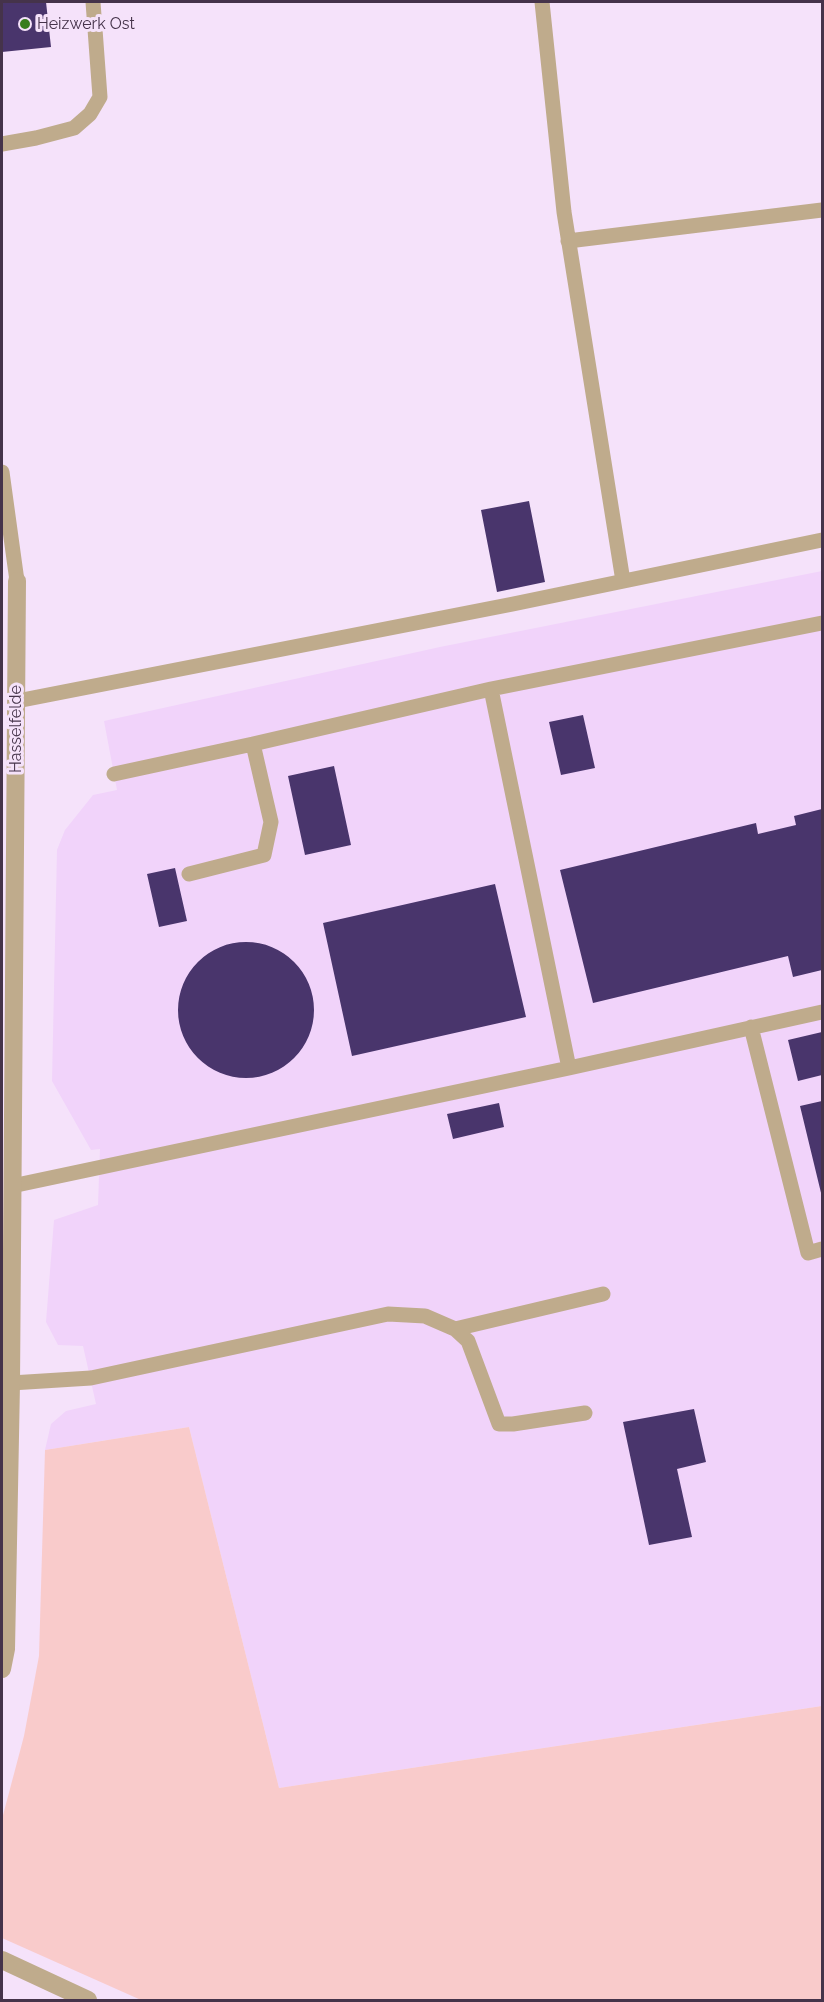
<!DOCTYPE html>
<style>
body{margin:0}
#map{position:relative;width:824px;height:2002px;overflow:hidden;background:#f5e2fa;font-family:Raleway,sans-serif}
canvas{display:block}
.frame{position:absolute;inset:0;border:3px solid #45334a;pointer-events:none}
</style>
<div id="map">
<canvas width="824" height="2002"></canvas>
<div class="frame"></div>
</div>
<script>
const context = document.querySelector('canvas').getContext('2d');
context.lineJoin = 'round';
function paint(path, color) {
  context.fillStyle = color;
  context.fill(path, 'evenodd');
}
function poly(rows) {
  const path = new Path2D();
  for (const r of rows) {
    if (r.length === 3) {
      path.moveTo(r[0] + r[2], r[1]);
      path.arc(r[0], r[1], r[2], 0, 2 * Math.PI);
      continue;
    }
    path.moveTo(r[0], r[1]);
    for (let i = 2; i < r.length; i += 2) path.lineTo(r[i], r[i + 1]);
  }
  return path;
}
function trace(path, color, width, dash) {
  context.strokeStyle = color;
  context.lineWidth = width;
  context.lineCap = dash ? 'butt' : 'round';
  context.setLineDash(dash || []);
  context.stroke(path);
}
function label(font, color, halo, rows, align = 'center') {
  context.font = font + ' Raleway,sans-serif';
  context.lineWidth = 6;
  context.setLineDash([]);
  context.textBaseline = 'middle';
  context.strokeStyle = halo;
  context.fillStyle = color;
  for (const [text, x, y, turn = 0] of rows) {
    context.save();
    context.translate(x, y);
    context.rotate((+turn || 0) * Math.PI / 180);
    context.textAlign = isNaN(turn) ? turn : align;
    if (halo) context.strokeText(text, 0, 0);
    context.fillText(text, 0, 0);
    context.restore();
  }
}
paint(poly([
 [822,571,822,1706,279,1788,189,1427,45,1450,51,1424,66,1411,96,1404,83,1346,58,1345,46,1322,54,1220,98,1205,100,1149,91,1150,52,1081,57,850,65,830,93,795,117,790,104,721,440,647]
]), '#f1d3fa');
paint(poly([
 [189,1427,279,1788,822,1706,822,2000,141,2000,2,1938,2,1819,24,1736,39,1656,45,1450]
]), '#f9cbcb');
paint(poly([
 [2,2,46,2,51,47,2,52],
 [529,501,545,582,497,592,481,510],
 [583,715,595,768,561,775,549,722],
 [334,766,351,845,305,855,288,776],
 [822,809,822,970,793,977,788,956,593,1003,560,870,756,823,758,834,796,825,794,816],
 [175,868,187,921,159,927,147,874],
 [495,884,526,1017,352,1056,323,923],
 [246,1010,68],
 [822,1032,822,1075,798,1081,788,1040],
 [822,1101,822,1197,800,1106],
 [499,1103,504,1127,453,1139,447,1114],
 [694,1409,706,1462,677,1469,692,1537,649,1545,623,1422]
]), '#49356c');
trace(poly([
 [542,2,564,212,623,581],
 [2,144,36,138,74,128,90,114,100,97,93,2],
 [568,241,822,210],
 [2,472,17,581],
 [491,689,569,1068],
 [17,701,513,604,822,540],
 [114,774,253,744],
 [189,874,264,855,271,822,253,744,491,689,822,623],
 [751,1027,808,1253,822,1249],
 [12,1186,569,1068,822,1012],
 [455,1329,603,1294],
 [11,1383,91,1378,388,1314,425,1316,455,1329,468,1341,499,1424,513,1424,585,1413]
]), '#bfab8c', 15);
trace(poly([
 [2,1669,6,1649,11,1383,17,581],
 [2,1960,88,2000]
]), '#bfab8c', 18);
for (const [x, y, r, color] of [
 [25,24,6,"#397d1e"]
]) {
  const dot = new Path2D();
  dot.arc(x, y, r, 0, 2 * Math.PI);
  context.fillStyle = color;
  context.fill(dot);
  trace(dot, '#f5e2fa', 2);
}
label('16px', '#45334a', '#f5e2fa', [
 ["Heizwerk Ost",37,24]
], 'left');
label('16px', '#45334a', '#f5e2fa', [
 ["Hasselfelde",16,729,-90]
]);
</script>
